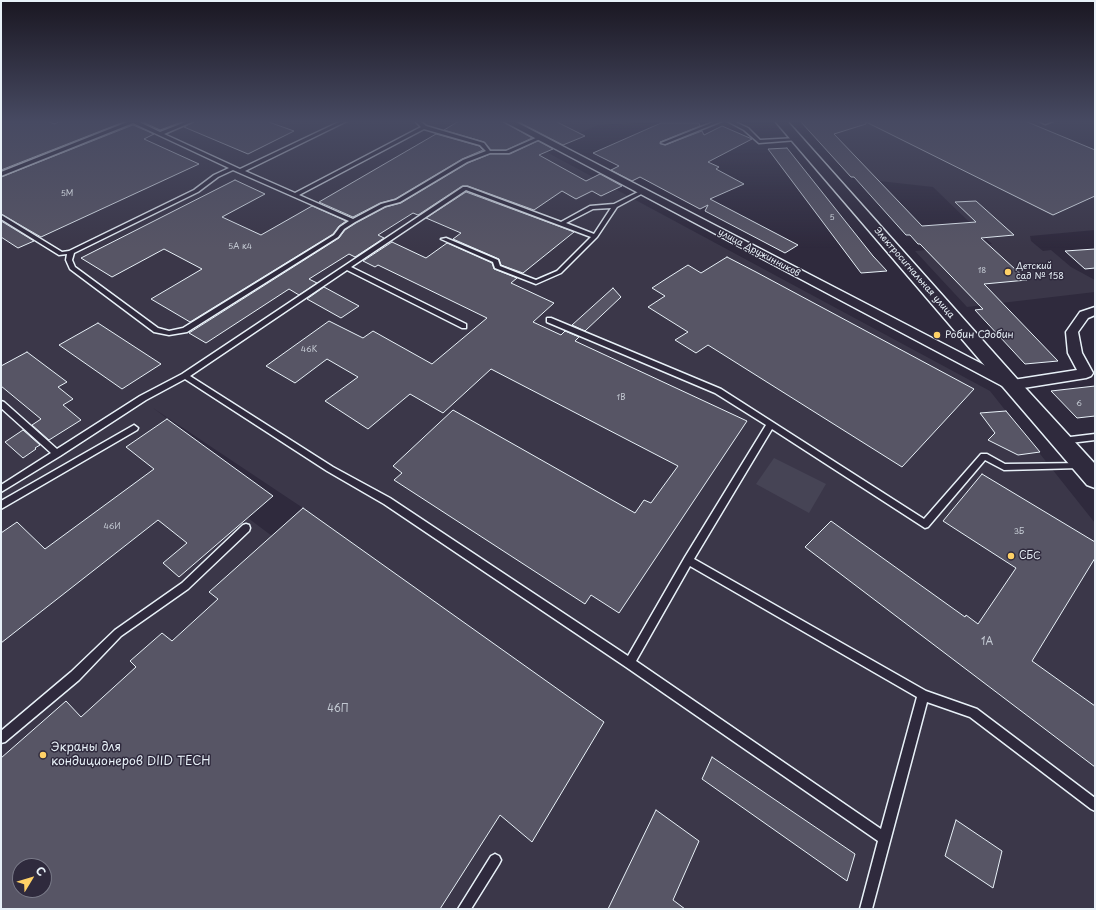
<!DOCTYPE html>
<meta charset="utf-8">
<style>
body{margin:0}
#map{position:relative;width:1096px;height:910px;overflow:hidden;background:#2f2a3d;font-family:"Playpen Sans",sans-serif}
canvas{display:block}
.frame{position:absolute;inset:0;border:2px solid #e8f1f8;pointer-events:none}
.north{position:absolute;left:12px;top:858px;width:40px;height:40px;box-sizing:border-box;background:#2f2a3d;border:1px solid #797a88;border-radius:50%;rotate:52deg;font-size:11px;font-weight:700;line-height:16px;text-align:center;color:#e8f1f8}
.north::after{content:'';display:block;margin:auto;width:14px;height:18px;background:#ffd166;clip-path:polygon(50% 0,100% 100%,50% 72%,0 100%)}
</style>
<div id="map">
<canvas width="1096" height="910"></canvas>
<div class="frame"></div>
<div class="north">С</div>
</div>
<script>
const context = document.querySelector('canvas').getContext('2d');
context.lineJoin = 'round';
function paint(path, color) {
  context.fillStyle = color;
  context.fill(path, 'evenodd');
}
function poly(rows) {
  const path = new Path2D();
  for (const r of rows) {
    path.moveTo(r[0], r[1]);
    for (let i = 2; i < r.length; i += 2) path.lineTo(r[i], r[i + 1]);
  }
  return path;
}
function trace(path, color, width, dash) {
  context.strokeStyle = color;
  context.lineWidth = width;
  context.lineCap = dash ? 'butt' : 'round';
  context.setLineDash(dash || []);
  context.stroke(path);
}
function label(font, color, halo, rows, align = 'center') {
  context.font = font + ' "Playpen Sans",sans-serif';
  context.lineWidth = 3;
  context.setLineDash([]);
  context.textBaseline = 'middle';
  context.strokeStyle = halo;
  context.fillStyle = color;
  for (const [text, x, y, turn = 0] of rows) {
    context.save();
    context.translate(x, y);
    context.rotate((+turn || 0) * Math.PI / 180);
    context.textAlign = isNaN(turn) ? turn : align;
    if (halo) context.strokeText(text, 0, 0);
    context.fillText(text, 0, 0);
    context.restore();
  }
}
paint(poly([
 [1,121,489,121,990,391,1095,523,1095,909,1,909],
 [153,408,303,508,272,536,248,518,273,496,246,477,159,520,230,465],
 [20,866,44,866,44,890,20,890],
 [528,121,700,121,599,125,564,139],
 [800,121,1095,121,1095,230,1030,236,1031,241,1043,251,1051,250,1071,267,1095,280,1095,292,967,307,915,251,992,244,933,187,852,178]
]), '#3b3749');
paint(poly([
 [774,458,826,484,809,513,756,484]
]), '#464455');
const building = poly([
 [1,121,48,121,54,124,61,121,126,121,1,170,1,121],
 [141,121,184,121,160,130,141,121],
 [195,121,266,121,294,131,248,154,184,127,195,121],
 [459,121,502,121,532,138,506,150,491,150,484,142,444,130,459,121],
 [517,121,555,121,585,136,563,145,517,121],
 [800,121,1025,121,1095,150,1095,196,1053,215,866,122,866,124,834,134,922,226,976,222,955,202,976,201,1014,235,981,238,1027,280,984,284,1058,361,1025,364,975,310,983,309,920,244,918,244,910,235,906,235,854,177,851,177,800,121],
 [661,123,699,123,700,126,660,142,665,145,702,131,704,135,722,126,752,139,708,162,719,167,716,169,744,184,710,199,798,245,785,253,705,211,708,205,700,209,640,177,632,181,611,170,619,166,593,153,661,123],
 [133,125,154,134,144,139,199,164,41,237,1,214,1,177,133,125],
 [436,134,479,146,483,150,462,159,395,199,380,203,353,217,319,202,436,134],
 [538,141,553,149,539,155,586,181,600,174,622,186,601,196,592,191,576,199,562,191,534,210,468,186,462,186,418,215,413,213,378,235,384,238,355,257,349,254,309,279,317,283,299,295,289,289,206,343,189,333,339,238,345,230,356,223,386,207,401,203,468,163,490,154,510,154,538,141],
 [787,148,873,256,887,271,861,273,768,149,787,148],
 [235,180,265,194,222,217,261,235,312,206,346,221,339,226,333,234,190,322,151,299,202,269,164,249,112,277,81,258,235,180],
 [466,192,569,230,574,232,523,273,501,265,499,259,453,239,461,233,426,218,466,192],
 [1,221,34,241,18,248,1,237,1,221],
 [392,242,426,258,447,243,492,263,494,269,517,278,511,283,554,303,533,322,561,335,565,331,579,337,575,341,747,421,619,613,591,595,585,604,394,480,402,473,393,466,453,410,635,513,644,500,651,503,678,466,491,369,443,413,410,394,368,429,325,401,358,377,327,359,295,383,266,366,329,321,363,338,373,331,432,364,487,318,378,265,375,267,363,261,392,242],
 [1095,249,1095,268,1085,269,1065,251,1095,249],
 [727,257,756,272,974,389,902,467,708,345,696,353,675,340,688,332,648,307,665,296,652,288,669,277,688,265,701,273,727,257],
 [324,287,359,306,341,318,307,299,324,287],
 [613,288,621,297,585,331,572,325,613,288],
 [98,323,161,364,122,389,59,345,98,323],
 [27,352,67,382,58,387,73,399,63,405,81,420,49,440,32,425,41,419,1,386,1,366,27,352],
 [1095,386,1095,416,1077,418,1051,391,1095,386],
 [1006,411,1040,452,1018,455,988,440,995,433,980,413,1006,411],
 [167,419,273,496,179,577,163,563,187,543,158,520,1,643,1,533,17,522,45,549,154,469,126,447,167,419],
 [23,430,40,445,35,448,36,449,23,458,5,442,23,430],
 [982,474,1095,542,1095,558,1032,661,1095,706,1095,767,805,547,831,521,965,617,966,615,978,624,1016,568,943,521,982,474],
 [303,508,604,722,532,842,500,815,440,909,1,909,1,758,66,701,81,717,136,667,130,661,162,633,172,641,218,599,209,592,303,508],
 [20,866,44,866,44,890,20,890,20,866],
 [712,757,855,854,847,881,702,779,712,757],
 [656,810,699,841,673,900,685,909,608,909,656,810],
 [956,820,1002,851,993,888,945,856,956,820]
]);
paint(building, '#575565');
trace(building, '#e8f1f8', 1);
const lane = poly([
 [130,121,137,121,160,132,188,121,194,121,164,134,240,169,341,121,347,121,245,171,295,193,421,127,415,121,420,121,426,126,484,143,490,151,506,151,538,137,542,138,509,153,490,153,467,162,400,202,385,206,355,222,344,229,338,237,187,332,169,335,154,332,70,269,66,260,67,254,59,255,1,219,1,215,3,216,62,252,69,251,194,190,214,175,229,168,133,123,1,176,1,172,130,121],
 [424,129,480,145,486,151,463,160,396,200,381,204,353,219,299,195,424,129],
 [233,170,349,221,340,227,334,235,183,328,169,331,158,328,75,267,72,260,74,253,198,192,218,177,233,170],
 [716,121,722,121,665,144,661,143,716,121],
 [727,121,733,121,748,128,760,140,797,138,799,139,797,140,759,143,744,130,727,121],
 [1039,121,1053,121,1045,124,1039,121],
 [463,187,467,187,561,222,590,206,614,204,640,191,645,192,617,207,597,237,561,273,536,284,495,268,493,262,441,239,446,238,498,260,500,266,536,280,557,271,591,237,466,190,351,267,466,324,466,328,462,328,347,270,190,376,333,467,390,498,628,656,685,557,766,425,715,393,547,322,547,318,551,318,721,389,924,519,981,454,987,454,1005,464,1083,463,1084,465,1083,467,1080,468,1004,470,985,460,928,527,925,528,772,429,694,559,926,691,977,709,1095,798,1095,811,1091,809,970,717,927,702,872,909,860,909,878,841,626,667,384,504,327,471,185,379,146,400,60,456,1,492,1,485,51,453,1,408,1,401,4,402,57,449,140,396,182,374,463,187],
 [611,208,594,234,566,223,593,209,611,208],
 [690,566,917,697,881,829,636,661,690,566],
 [134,425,138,428,137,430,1,509,1,501,134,425],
 [1095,434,1095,440,1062,444,1058,441,1062,438,1095,434],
 [246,524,249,525,250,528,249,531,188,589,121,636,79,680,5,742,1,743,1,731,71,672,115,630,182,583,243,525,246,524],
 [495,854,499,856,501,860,499,864,471,909,458,909,491,856,495,854]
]);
const street = poly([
 [503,121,514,121,1013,380,1077,370,1068,353,1066,332,1080,312,1095,307,1095,315,1088,318,1078,332,1082,353,1093,373,1091,376,1086,378,1011,390,1006,388,503,121]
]);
const secondary = poly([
 [775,121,787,121,1018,380,1095,464,1095,488,1087,485,775,121]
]);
trace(lane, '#e8f1f8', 3);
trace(street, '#e8f1f8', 3);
trace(secondary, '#e8f1f8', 3);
paint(lane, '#2f2a3d');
paint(street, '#2f2a3d');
paint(secondary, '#2f2a3d');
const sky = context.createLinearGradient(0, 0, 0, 248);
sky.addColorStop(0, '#1a1722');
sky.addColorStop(0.49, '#474a62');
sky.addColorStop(1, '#474a6200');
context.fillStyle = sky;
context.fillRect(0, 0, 1096, 248);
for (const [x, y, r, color] of [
 [1008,272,4,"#ffd166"],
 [937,335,4,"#ffd166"],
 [1011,556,4,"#ffd166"],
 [43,755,4,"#ffd166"]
]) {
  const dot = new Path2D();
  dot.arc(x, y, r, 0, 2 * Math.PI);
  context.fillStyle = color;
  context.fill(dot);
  trace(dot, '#2f2a3d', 1.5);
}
label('8px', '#c4cad3', null, [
 ["5М",67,194],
 ["5",832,218],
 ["5А к4",240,247],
 ["18",982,271],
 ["46К",309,350],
 ["1В",621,398],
 ["6",1079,404],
 ["46И",112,527],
 ["3Б",1019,532]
]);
label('9px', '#e8f1f8', '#2f2a3d', [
 ["улица Дружинников",759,253,28],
 ["Электросигнальная улица",914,273,49]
]);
label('9px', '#e8f1f8', '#2f2a3d', [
 ["Детский",1016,267],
 ["сад № 158",1016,277]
], 'left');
label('10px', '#e8f1f8', '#2f2a3d', [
 ["Робин Сдобин",945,335],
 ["СБС",1019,556]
], 'left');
label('10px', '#c4cad3', null, [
 ["1А",987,642],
 ["46П",338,709]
]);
label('12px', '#e8f1f8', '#2f2a3d', [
 ["Экраны для",51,748],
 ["кондиционеров DIID TECH",51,762]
], 'left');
</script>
